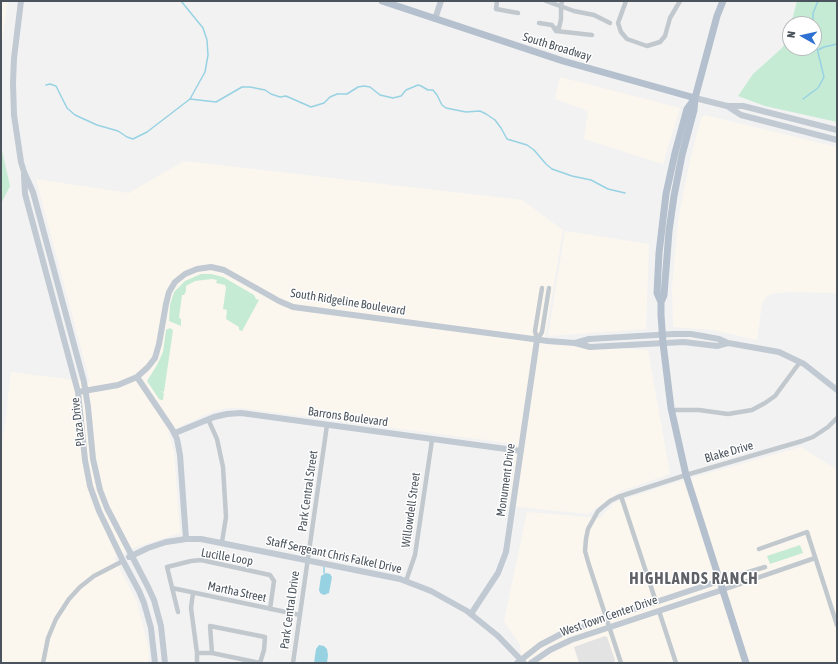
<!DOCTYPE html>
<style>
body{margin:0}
#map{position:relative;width:838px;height:664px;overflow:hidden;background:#f3f2f2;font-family:"Asap Condensed",sans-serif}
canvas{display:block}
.frame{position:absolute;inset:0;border:2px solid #4b545d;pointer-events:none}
.north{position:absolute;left:782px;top:16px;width:40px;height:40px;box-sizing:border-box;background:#fff;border:1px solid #b7bbbe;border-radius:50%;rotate:278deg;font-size:11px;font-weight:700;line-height:16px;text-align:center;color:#4b545d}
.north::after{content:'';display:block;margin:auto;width:14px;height:18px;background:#2d72d2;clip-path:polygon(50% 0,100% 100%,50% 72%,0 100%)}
</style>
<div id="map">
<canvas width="838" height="664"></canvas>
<div class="frame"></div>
<div class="north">N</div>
</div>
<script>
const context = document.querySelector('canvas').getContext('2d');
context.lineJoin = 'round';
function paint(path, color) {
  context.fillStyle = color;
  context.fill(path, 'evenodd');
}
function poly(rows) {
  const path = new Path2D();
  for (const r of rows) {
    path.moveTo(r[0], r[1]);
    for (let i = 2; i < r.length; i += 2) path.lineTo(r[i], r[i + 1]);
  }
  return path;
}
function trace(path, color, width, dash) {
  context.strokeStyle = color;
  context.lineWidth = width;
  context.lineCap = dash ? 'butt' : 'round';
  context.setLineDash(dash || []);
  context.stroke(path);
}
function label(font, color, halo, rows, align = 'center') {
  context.font = font + ' "Asap Condensed",sans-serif';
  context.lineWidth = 3;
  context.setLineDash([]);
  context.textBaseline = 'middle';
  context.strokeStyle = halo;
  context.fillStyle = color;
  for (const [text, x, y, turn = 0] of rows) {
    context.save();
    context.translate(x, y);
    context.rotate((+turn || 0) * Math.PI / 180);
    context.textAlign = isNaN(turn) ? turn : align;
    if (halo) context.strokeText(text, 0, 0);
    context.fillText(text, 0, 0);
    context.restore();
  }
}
paint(poly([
 [1,1,8,1,1,46],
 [560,77,680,108,663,164,584,139,588,111,555,99],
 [705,115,837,147,837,293,788,292,771,294,765,298,762,304,757,340,712,330,673,327,672,288,678,221,690,160,701,118],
 [184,161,522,200,563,230,544,344,648,350,670,474,621,491,588,514,509,506,517,444,241,408,227,408,213,411,168,432,174,452,180,533,133,548,114,558,137,602,149,651,148,663,1,663,1,457,11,372,90,382,36,179,129,193],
 [565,231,649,244,646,329,548,336],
 [801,447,837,470,837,663,522,663,520,645,504,621,527,512,600,518,614,503,674,483]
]), '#fbf7ee');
paint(poly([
 [605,636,607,637,615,660,614,663,579,663,574,647]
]), '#e4e3e3');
paint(poly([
 [797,1,836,1,837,122,765,106,738,96,753,74,782,48,788,38,790,30,790,48,814,48,814,24,791,24],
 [1,146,10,186,1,204],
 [201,274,211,274,223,277,254,295,256,299,259,300,242,331,239,330,239,327,226,319,227,310,223,309,226,288,225,285,216,283,217,280,212,279,195,281,186,286,186,291,184,295,182,295,179,318,181,319,181,326,169,321,170,305,174,292,185,281],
 [170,328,173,330,164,392,160,391,164,393,163,400,161,400,159,399,147,381,157,365,163,352,166,330],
 [800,545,803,553,770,564,767,556]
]), '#c6ebd5');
paint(poly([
 [326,573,330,574,332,577,329,593,324,595,320,593,319,590,321,576],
 [319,645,324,646,327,649,328,655,327,663,314,663,316,649]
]), '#97d2e3');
trace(poly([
 [181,1,203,28,207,40,208,55,205,72,190,99],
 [813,24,813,13,818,1],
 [818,50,824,47,837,44],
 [46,85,50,84,56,86,67,108,75,115,97,125,118,131,127,137,133,139,147,132,190,99,216,102,242,87,250,87,265,90,271,94,280,97,286,96,311,107,324,103,330,97,337,94,347,94,358,87,364,86,370,87,380,95,393,98,401,96,406,90,418,85,421,86,428,90,433,90,437,95,442,105,446,108,466,112,480,111,486,114,495,120,501,128,507,139,527,145,534,150,546,164,552,169,572,176,591,180,608,189,625,193],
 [803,99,818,88,824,77,814,36],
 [324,567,324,573]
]), '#97d2e3', 1.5);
trace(poly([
 [497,1,496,9,518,13],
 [546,1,574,11,594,15,610,23],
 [626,1,618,23,621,32,627,39,647,46,660,42,665,36,670,18,680,1],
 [539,23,552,25,556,31,592,35],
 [554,28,559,28,561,19,561,6,562,1],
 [537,340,542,332,549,288],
 [537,340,535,331,542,288],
 [671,410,699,410,728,414,752,410,765,403,775,396,800,362],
 [208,419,217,439,223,467,226,517,222,542],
 [621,496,656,602],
 [759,549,807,532,837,625],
 [406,581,415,555,432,440],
 [719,581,765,567],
 [172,588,300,615],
 [722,590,815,558],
 [193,593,191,608,197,653,197,663],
 [659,611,676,663],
 [178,612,167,567,191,561,201,560,270,575,274,581,270,609],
 [197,653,212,653,260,663,264,650,265,637,210,626,212,653],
 [43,663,48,638,56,619,69,599,80,587,94,576,123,561],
 [293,663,327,425],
 [621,663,589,565,585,551,586,539,588,529,598,511,610,501,618,497,686,475,802,441,813,437,828,427,837,418]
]), '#c1c8ce', 4.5);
trace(poly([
 [21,1,14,58,13,83,14,115,21,162,24,172,33,192,84,382,88,407,93,459,100,490,107,508,148,587,154,600,161,626,165,663],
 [435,19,441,1],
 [695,98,727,106,743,106,837,130],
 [727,106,741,115,837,140],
 [24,175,25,194,78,392,85,460,90,486,99,511,123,561,139,591,144,603,151,628,155,663],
 [575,343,589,339,673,334,691,334,719,339,728,343,779,352,804,364,837,390],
 [137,377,172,429,177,439,180,455,186,539],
 [78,392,118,385,137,377,148,367,155,358,159,344,166,304,169,292,175,282,185,274,197,269,211,267,224,270,279,301,293,307,548,341,575,343,590,347,684,342,717,346,728,343],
 [175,433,214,417,227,414,241,413,521,451],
 [129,557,148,548,166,542,186,539,201,539,400,579,431,591,467,611,498,636,524,663],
 [471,614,498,573,506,552,537,340],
 [517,663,540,645,563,633,719,581],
 [531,663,550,650,571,640,722,590]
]), '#c1c9d3', 6);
trace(poly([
 [382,1,563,61,695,98],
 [723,1,717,16,695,98,694,110,682,155,674,196,669,231,664,295,661,302,661,315,663,343,671,408,686,475,746,663],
 [661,302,657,293,659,253,666,194,675,153,687,109,695,98]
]), '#b4c0cd', 7);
label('12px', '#4b545d', '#fff', [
 ["South Broadway",557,47,17],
 ["South Ridgeline Boulevard",348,302,9],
 ["Barrons Boulevard",348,417,8],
 ["Plaza Drive",78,422,-97],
 ["Blake Drive",729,452,-16],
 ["Monument Drive",506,480,-82],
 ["Park Central Street",308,491,-82],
 ["Willowdell Street",411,510,-82],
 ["Staff Sergeant Chris Falkel Drive",334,555,12],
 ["Lucille Loop",227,557,10],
 ["Martha Street",237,592,12],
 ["Park Central Drive",290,610,-82],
 ["West Town Center Drive",609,616,-19]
]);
context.letterSpacing = '1px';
label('bold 16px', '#5e6165', '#fff', [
 ["HIGHLANDS RANCH",694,579]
]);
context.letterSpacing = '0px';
</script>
